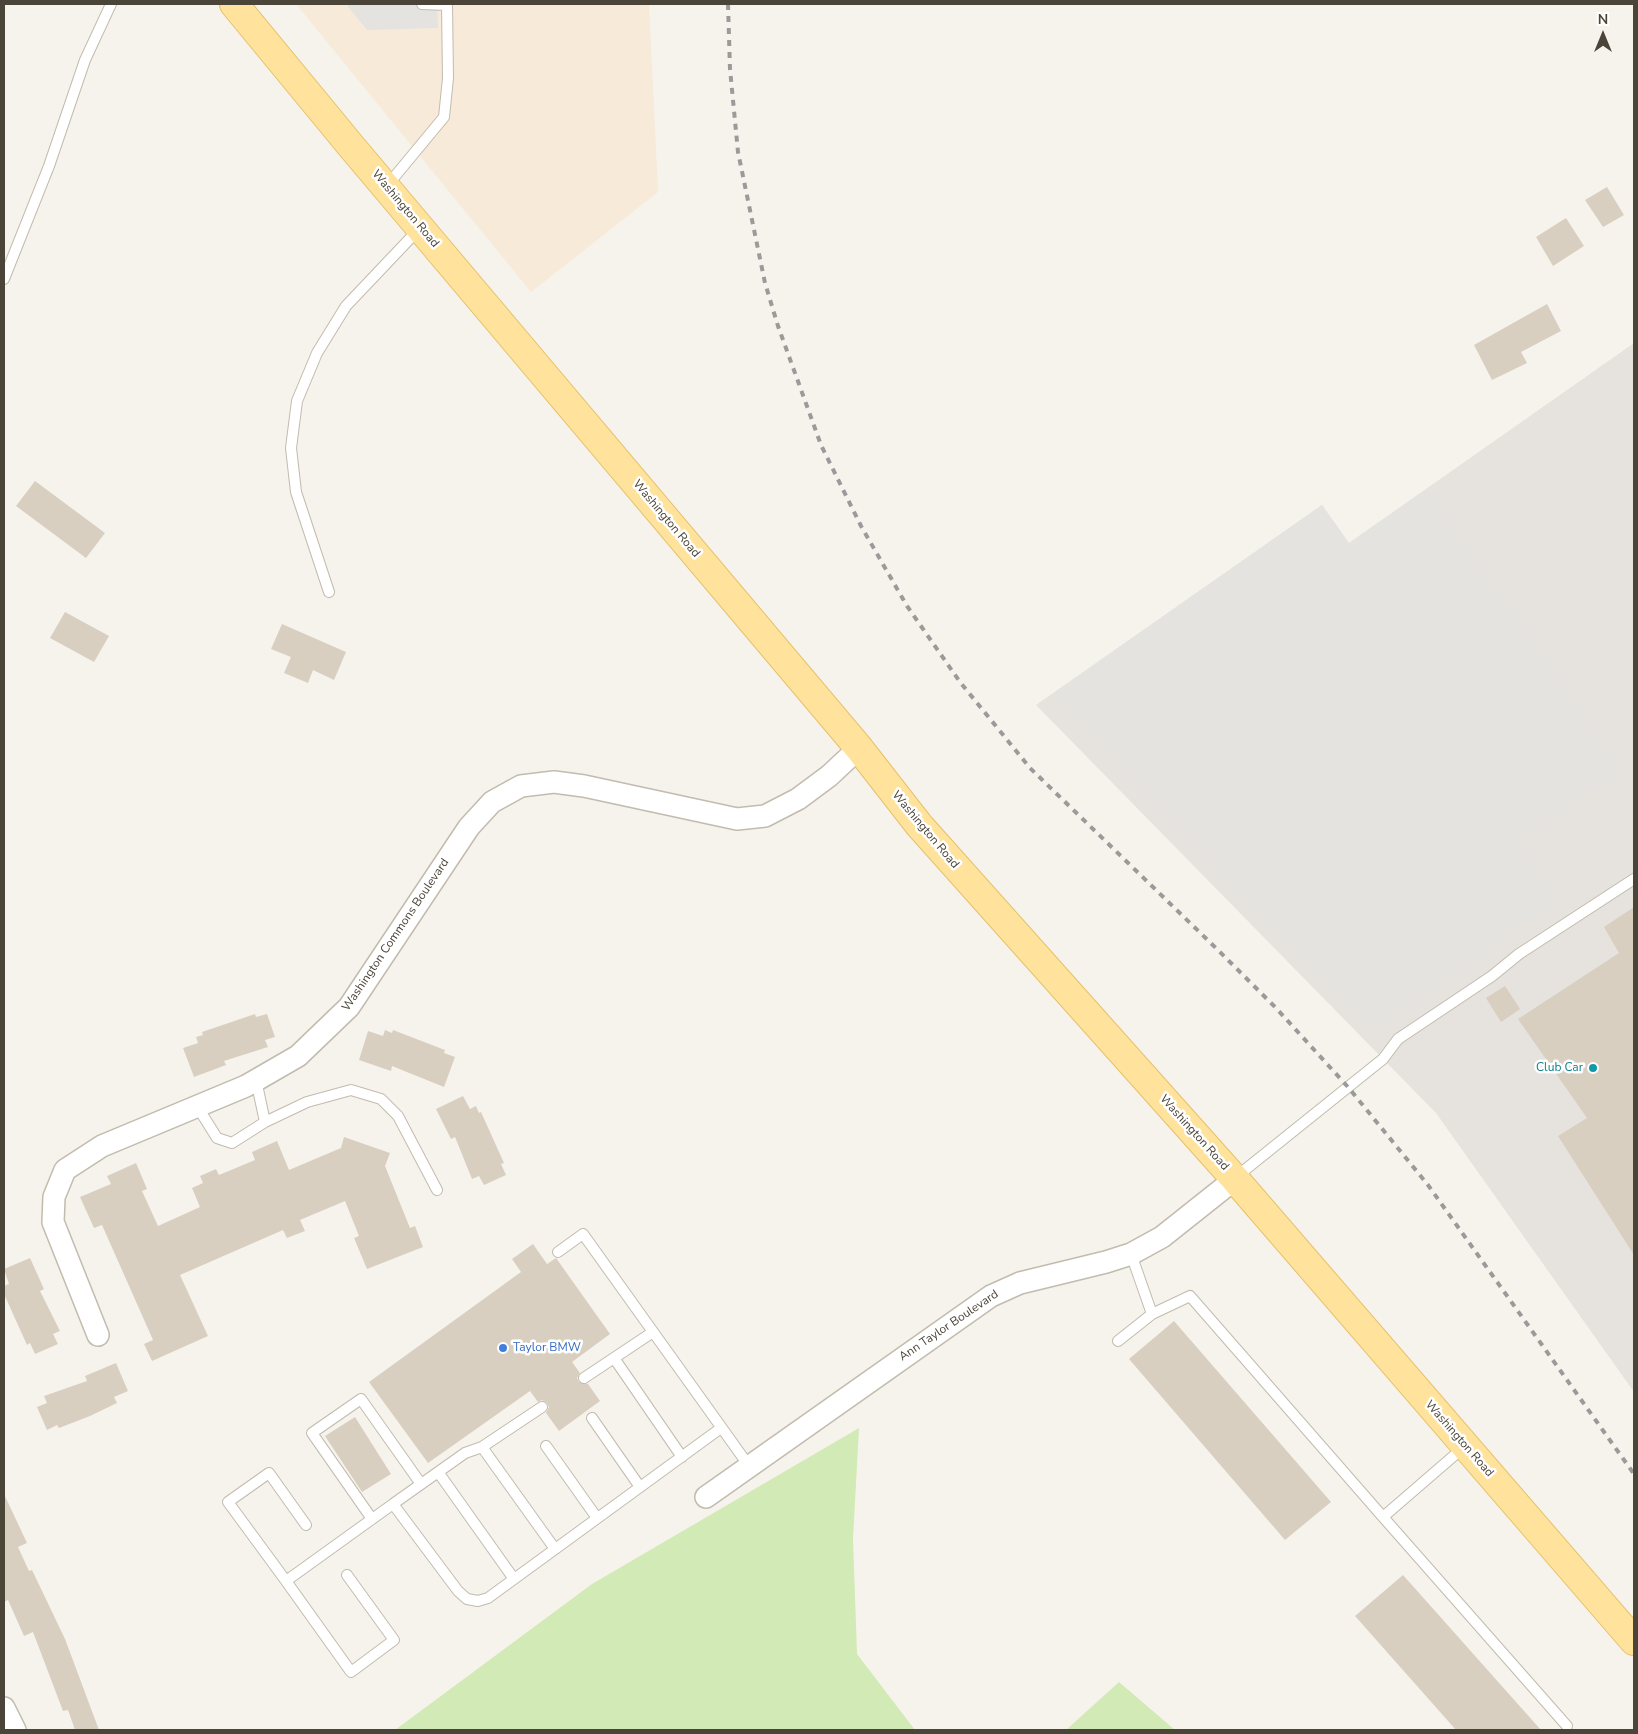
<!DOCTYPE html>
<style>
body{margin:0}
#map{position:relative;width:1638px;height:1734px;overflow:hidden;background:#f6f3ec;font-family:"Nunito Sans",sans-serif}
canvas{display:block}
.frame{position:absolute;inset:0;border:5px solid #4b4439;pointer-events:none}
.north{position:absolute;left:1578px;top:10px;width:50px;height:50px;-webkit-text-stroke:4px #fff;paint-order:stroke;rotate:0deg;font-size:14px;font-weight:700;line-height:20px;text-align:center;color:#4b4439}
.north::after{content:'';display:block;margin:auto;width:18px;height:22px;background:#4b4439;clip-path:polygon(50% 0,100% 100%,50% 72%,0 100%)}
</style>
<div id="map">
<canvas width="1638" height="1734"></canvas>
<div class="frame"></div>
<div class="north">N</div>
</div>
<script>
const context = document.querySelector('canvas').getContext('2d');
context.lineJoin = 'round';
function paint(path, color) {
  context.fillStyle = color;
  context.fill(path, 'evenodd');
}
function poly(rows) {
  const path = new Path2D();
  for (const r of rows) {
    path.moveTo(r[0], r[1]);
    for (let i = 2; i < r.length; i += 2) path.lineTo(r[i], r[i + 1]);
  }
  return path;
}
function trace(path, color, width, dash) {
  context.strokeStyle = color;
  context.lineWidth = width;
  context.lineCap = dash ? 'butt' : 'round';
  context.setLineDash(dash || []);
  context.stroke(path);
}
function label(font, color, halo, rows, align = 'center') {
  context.font = font + ' "Nunito Sans",sans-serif';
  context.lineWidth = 5;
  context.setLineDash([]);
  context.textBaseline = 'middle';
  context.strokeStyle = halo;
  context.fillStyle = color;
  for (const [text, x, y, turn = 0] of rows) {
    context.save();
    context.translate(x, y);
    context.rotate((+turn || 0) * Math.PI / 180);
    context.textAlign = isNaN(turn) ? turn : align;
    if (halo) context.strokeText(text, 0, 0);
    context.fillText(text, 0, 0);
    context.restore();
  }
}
paint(poly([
 [296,4,649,4,658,192,531,292]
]), '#f7ead8');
paint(poly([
 [1634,343,1634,1392,1436,1113,1036,705,1322,505,1349,543]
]), '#e6e2dd');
paint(poly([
 [859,1428,853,1539,857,1654,915,1730,395,1730,592,1584],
 [1119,1682,1175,1730,1066,1730]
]), '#d2eab5');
paint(poly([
 [346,4,437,4,438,28,367,30],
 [1425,490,1620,772,1511,841,1557,899,1369,1029,1055,692,1322,505,1349,543]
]), '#e5e3e0');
paint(poly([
 [1607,187,1624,215,1603,227,1585,200],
 [1566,218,1584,246,1553,266,1536,237],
 [1547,304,1561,331,1521,352,1527,363,1492,380,1474,345],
 [35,481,105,533,86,558,16,506],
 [65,612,109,636,94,662,50,638],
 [282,624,346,652,334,680,313,670,308,683,284,673,291,657,271,649],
 [1634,907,1634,1255,1558,1136,1587,1118,1518,1019,1619,953,1604,927],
 [1505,986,1520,1009,1501,1022,1486,998],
 [255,1014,256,1017,267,1014,275,1037,265,1040,268,1047,224,1061,226,1065,194,1077,183,1048,198,1043,196,1037,203,1035,202,1032],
 [385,1030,392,1033,393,1030,445,1050,444,1053,455,1057,444,1087,392,1066,391,1071,359,1060,368,1031,383,1036],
 [463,1096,470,1109,476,1106,479,1113,481,1112,504,1163,501,1164,506,1175,484,1185,479,1176,472,1179,455,1137,451,1139,436,1109],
 [344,1137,390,1153,385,1166,410,1228,415,1226,423,1247,367,1269,354,1238,359,1236,345,1201,300,1220,305,1231,287,1238,283,1230,180,1275,208,1336,152,1361,144,1344,153,1340,102,1225,94,1228,80,1197,111,1184,107,1176,136,1163,147,1189,142,1191,158,1226,200,1207,192,1188,203,1183,200,1176,216,1169,219,1175,255,1160,252,1152,277,1141,289,1170,341,1148],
 [533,1244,547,1264,556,1258,610,1334,572,1362,580,1373,577,1378,579,1382,588,1384,600,1401,559,1431,546,1413,549,1407,547,1403,542,1400,538,1402,530,1391,428,1463,369,1382,521,1272,512,1259],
 [30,1258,44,1289,40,1291,60,1331,53,1334,58,1344,35,1354,30,1343,27,1345,4,1294,4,1286,9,1284,4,1269],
 [1174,1321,1331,1502,1285,1540,1129,1359],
 [116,1363,128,1391,114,1397,117,1403,90,1416,59,1428,57,1425,47,1430,37,1407,47,1403,44,1396,87,1381,85,1376],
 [355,1417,391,1474,362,1492,325,1436],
 [4,1494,27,1543,18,1547,29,1571,32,1570,65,1639,99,1730,75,1730,68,1710,63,1711,33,1632,24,1636,8,1600,4,1602],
 [1403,1575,1541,1730,1456,1730,1355,1616]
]), '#d8cfc1');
const service = poly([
 [422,4,447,5],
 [386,187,444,117,448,78,447,4],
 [4,279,49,166,85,60,111,4],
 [329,592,296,492,291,448,297,401,317,353,346,306,420,228],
 [256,1080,265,1122],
 [197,1106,217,1138,232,1143,265,1122,307,1102,351,1090,381,1099,398,1116,437,1190],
 [1236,1177,1383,1059,1398,1039,1492,976,1519,954,1634,879],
 [558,1252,583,1234,749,1466],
 [1131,1254,1152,1314],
 [653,1332,614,1358,682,1457],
 [1118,1341,1152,1314,1190,1296,1383,1517],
 [584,1378,614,1358],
 [592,1418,640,1487],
 [546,1446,597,1518],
 [482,1447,542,1407],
 [1464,1447,1383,1517,1567,1726],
 [438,1472,514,1579],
 [393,1504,465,1453,482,1447,555,1549],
 [372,1519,312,1433,361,1399,421,1484],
 [347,1575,394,1640,351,1672,286,1581,393,1504,458,1591,467,1599,478,1601,488,1598,721,1428],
 [286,1581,228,1502,269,1473,306,1525]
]);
const minor = poly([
 [98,1335,53,1222,54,1197,65,1170,102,1146,246,1086,298,1056,349,1007,469,827,492,802,521,786,554,782,584,786,737,819,765,816,798,799,829,776,859,748],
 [706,1497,991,1296,1020,1283,1106,1262,1131,1254,1162,1237,1235,1179],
 [4,1708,15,1730]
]);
const primary = poly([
 [234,4,351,146,859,748,919,825,1235,1179,1634,1641]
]);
trace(service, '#c2bbae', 12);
trace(minor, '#c2bbae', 24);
trace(primary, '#e6c16a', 30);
trace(service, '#fff', 10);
trace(minor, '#fff', 21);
trace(primary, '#ffe39c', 28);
trace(poly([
 [728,4,730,69,738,152,765,283,778,326,821,445,861,526,907,606,960,682,1030,768,1219,951,1276,1008,1348,1087,1428,1185,1634,1474]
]), '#9a9a9a', 4, [6, 6]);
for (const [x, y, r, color] of [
 [1593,1068,5,"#0f9aa8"],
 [503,1348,5,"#3f7fe0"]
]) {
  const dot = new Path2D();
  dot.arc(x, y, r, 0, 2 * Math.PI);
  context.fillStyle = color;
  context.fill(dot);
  trace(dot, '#fff', 2);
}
label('12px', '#4b4439', '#fff', [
 ["Washington Road",405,209,50],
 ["Washington Road",666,519,50],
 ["Washington Road",925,830,50],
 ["Washington Commons Boulevard",396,935,-56],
 ["Washington Road",1194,1133,48],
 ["Ann Taylor Boulevard",949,1326,-34],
 ["Washington Road",1459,1439,49]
]);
label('12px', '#0d838f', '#fff', [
 ["Club Car",1583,1068]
], 'right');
label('12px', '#366cbe', '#fff', [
 ["Taylor BMW",513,1348]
], 'left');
</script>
